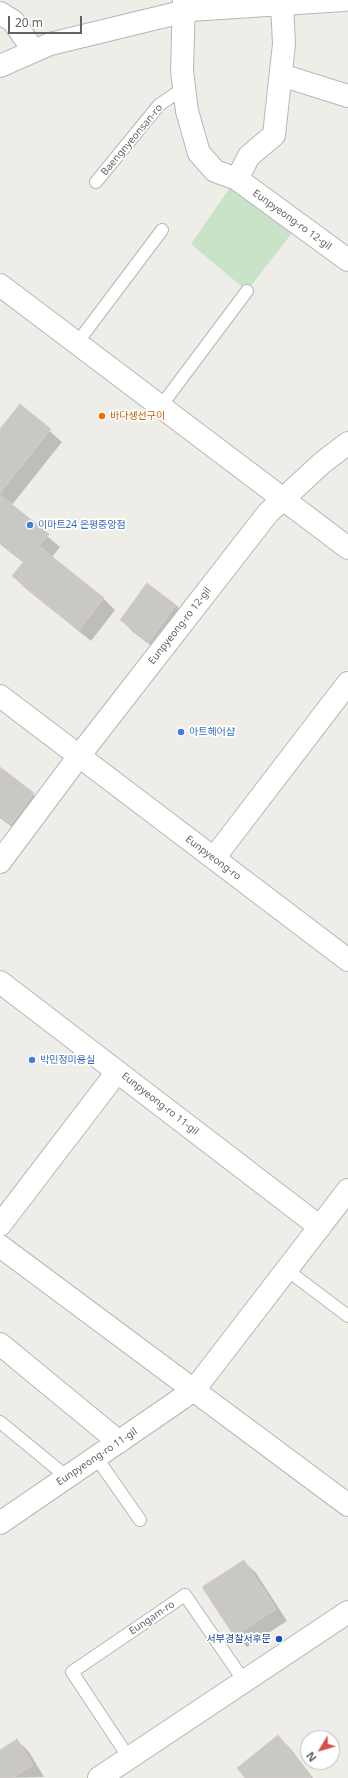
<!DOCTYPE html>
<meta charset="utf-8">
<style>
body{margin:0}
#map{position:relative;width:348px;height:1778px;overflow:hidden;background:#efede7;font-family:"Noto Sans",sans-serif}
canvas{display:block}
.north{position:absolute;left:300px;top:1730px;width:40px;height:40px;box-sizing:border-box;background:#fff;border:1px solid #bfc0c1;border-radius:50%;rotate:232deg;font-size:11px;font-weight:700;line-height:16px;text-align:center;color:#5f6265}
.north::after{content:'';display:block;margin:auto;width:14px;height:18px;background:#d44f48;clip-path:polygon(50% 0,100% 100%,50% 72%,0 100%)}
.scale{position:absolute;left:8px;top:16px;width:74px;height:18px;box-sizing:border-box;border:2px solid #5f6265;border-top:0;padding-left:5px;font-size:12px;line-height:14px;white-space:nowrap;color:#5f6265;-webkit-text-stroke:3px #fff;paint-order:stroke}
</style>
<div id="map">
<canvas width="348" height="1778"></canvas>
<div class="north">N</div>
<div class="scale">20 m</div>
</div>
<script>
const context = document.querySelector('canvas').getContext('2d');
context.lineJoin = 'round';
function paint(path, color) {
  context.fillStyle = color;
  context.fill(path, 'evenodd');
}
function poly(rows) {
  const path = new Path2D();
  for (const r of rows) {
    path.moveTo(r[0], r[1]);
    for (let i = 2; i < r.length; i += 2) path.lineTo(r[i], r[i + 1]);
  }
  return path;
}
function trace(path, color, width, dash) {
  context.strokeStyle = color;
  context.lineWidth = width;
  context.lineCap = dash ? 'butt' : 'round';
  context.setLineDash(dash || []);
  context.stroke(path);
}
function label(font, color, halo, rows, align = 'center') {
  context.font = font + ' "Noto Sans","Noto Sans KR",sans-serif';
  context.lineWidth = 3.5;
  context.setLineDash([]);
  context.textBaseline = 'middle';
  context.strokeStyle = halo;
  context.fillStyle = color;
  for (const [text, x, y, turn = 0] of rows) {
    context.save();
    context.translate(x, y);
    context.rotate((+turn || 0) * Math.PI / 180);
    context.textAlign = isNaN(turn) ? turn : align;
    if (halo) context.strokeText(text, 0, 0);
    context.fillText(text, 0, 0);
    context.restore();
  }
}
paint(poly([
 [231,186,295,229,247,291,191,244]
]), '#c8e3c7');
paint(poly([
 [20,405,62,442,11,506,60,547,52,557,103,598,115,610,91,641,25,588,13,576,24,563,0,544,0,430],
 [176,605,187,617,161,653,133,632,121,620],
 [0,769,33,794,45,806,23,835,0,818],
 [244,1561,256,1573,287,1621,247,1647,235,1635],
 [278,1736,290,1748,313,1778,246,1778],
 [17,1740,29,1752,44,1777,0,1778,0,1751]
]), '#0003');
const building = poly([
 [20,404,51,429,0,493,0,429,20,404],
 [0,495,49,534,39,546,104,598,79,630,12,576,24,561,0,542,0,495],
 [147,583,176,605,149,642,120,620,147,583],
 [0,767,34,793,11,824,0,816,0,767],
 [244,1560,276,1609,234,1636,202,1587,244,1560],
 [278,1735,311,1778,245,1778,237,1768,278,1735],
 [17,1739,33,1765,13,1778,0,1778,0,1750,17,1739]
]);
paint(building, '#cac8c4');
trace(building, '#d3cfc6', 1);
const lane = poly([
 [96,182,159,105,184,88],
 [77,343,162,230],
 [161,406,247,291],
 [287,1270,348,1316],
 [0,1422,67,1477],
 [96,1457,140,1520],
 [129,1758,72,1672,185,1595,244,1681]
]);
const street = poly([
 [184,0,182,71,187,111,199,153,215,171,237,179,348,260],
 [0,13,13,21,34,51],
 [281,75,348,96],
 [237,179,249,156,274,135,284,44,282,4],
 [0,285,348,548],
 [214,858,348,683],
 [0,862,79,756,268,513,322,463,348,443],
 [0,982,320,1227],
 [0,1225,117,1072],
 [0,1246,348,1505],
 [0,1344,119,1442],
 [0,1523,194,1390,348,1190]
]);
const secondary = poly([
 [0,66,50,44,190,10,344,0],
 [0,696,348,960],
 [99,1778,348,1612]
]);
trace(lane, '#b4b7ba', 14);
trace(street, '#b4b7ba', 24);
trace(secondary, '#b3b6ba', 24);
trace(lane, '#fff', 12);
trace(street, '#fff', 22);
trace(secondary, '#fff', 22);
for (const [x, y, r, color] of [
 [102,416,4,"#e8710a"],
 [30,525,4,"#3f7fe0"],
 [181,732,4,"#3f7fe0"],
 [32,1060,4,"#3f7fe0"],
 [279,1639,4,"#1a4fb4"]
]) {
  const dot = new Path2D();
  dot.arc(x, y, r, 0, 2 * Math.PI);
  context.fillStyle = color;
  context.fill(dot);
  trace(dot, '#fff', 1.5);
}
label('10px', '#5f6265', '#fff', [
 ["Baengnyeonsan-ro",132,140,-50],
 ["Eunpyeong-ro 12-gil",292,220,36],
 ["Eunpyeong-ro 12-gil",180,626,-52],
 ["Eunpyeong-ro",213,858,37],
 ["Eunpyeong-ro 11-gil",160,1104,38],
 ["Eunpyeong-ro 11-gil",97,1457,-34],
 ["Eungam-ro",152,1618,-34]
]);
label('10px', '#c56008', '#fff', [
 ["바다생선구이",110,416]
], 'left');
label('10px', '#366cbe', '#fff', [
 ["이마트24 은평중앙점",38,525],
 ["아트헤어샵",189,732],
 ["박민정미용실",40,1060]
], 'left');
label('10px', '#164399', '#fff', [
 ["서부경찰서후문",271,1639]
], 'right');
</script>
